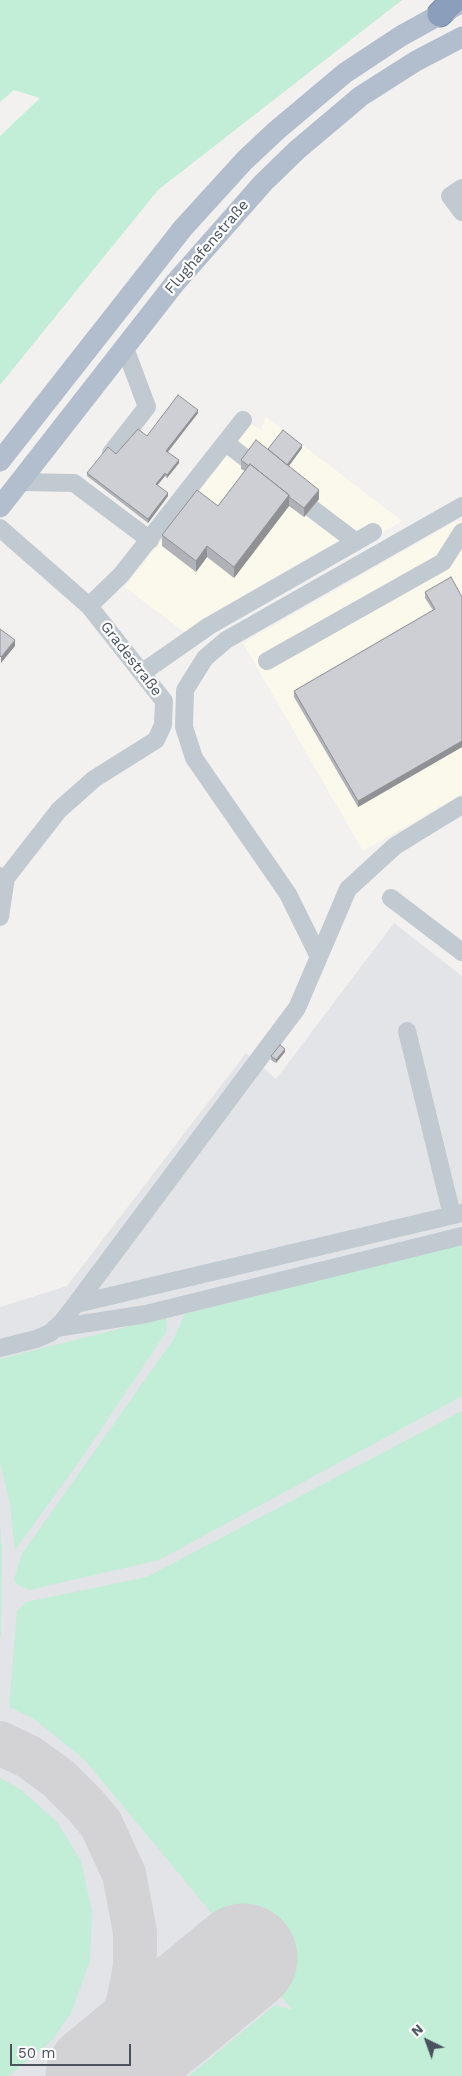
<!DOCTYPE html>
<meta charset="utf-8">
<style>
body{margin:0}
#map{position:relative;width:462px;height:2076px;overflow:hidden;background:#f3f1f0;font-family:"Work Sans",sans-serif}
canvas{display:block}
.north{position:absolute;left:402px;top:2016px;width:50px;height:50px;-webkit-text-stroke:4px #fff;paint-order:stroke;rotate:318deg;font-size:14px;font-weight:700;line-height:20px;text-align:center;color:#49525d}
.north::after{content:'';display:block;margin:auto;width:18px;height:22px;background:#49525d;clip-path:polygon(50% 0,100% 100%,50% 72%,0 100%)}
.scale{position:absolute;left:10px;top:2044px;width:121px;height:22px;box-sizing:border-box;border:2px solid #49525d;border-top:0;padding-left:6px;font-size:15px;line-height:18px;white-space:nowrap;color:#49525d;-webkit-text-stroke:4px #fff;paint-order:stroke}
</style>
<div id="map">
<canvas width="462" height="2076"></canvas>
<div class="north">N</div>
<div class="scale">50 m</div>
</div>
<script>
const context = document.querySelector('canvas').getContext('2d');
context.lineJoin = 'round';
function paint(path, color) {
  context.fillStyle = color;
  context.fill(path, 'evenodd');
}
function poly(rows) {
  const path = new Path2D();
  for (const r of rows) {
    path.moveTo(r[0], r[1]);
    for (let i = 2; i < r.length; i += 2) path.lineTo(r[i], r[i + 1]);
  }
  return path;
}
function trace(path, color, width, dash) {
  context.strokeStyle = color;
  context.lineWidth = width;
  context.lineCap = dash ? 'butt' : 'round';
  context.setLineDash(dash || []);
  context.stroke(path);
}
function label(font, color, halo, rows, align = 'center') {
  context.font = font + ' "Work Sans",sans-serif';
  context.lineWidth = 4.5;
  context.setLineDash([]);
  context.textBaseline = 'middle';
  context.strokeStyle = halo;
  context.fillStyle = color;
  for (const [text, x, y, turn = 0] of rows) {
    context.save();
    context.translate(x, y);
    context.rotate((+turn || 0) * Math.PI / 180);
    context.textAlign = isNaN(turn) ? turn : align;
    if (halo) context.strokeText(text, 0, 0);
    context.fillText(text, 0, 0);
    context.restore();
  }
}
paint(poly([
 [266,417,402,521,338,558,329,546,216,611,184,632,125,587,251,424,261,430],
 [458,520,462,527,462,794,363,851,243,643]
]), '#fbf8ec');
paint(poly([
 [394,923,462,976,462,2076,0,2076,0,1307,67,1286,246,1053,276,1079]
]), '#e3e4e8');
paint(poly([
 [0,0,402,0,158,190,0,385,0,136,40,98,14,90,0,102],
 [462,1244,462,1396,159,1560,29,1590,18,1585,14,1579,22,1554,173,1340,185,1314],
 [166,1317,167,1331,86,1452,15,1550,10,1504,0,1462,0,1359],
 [462,1411,462,2076,189,2076,275,2005,293,2010,271,1985,286,1971,239,1913,223,1927,85,1760,33,1718,9,1707,17,1611,26,1602,147,1577],
 [0,1524,2,1552,1,1637,0,1636],
 [0,1778,20,1789,57,1822,81,1861,92,1911,90,1961,71,2013,52,2040,9,2076,0,2076]
]), '#c2edd6');
trace(poly([
 [0,1743,29,1757,58,1778,85,1805,101,1824,124,1874,135,1932,135,1966,129,1999,119,2027,103,2061,91,2076]
]), '#d3d3d5', 44);
trace(poly([
 [100,2076,243,1958]
]), '#d3d3d5', 109);
const highway = poly([
 [440,14,454,0]
]);
trace(highway, '#768aa8', 27);
trace(poly([
 [462,188,450,196,462,212],
 [226,443,248,460],
 [111,453,147,407,125,348],
 [20,482,74,483,150,540],
 [311,508,356,542],
 [0,528,89,606,164,701,163,725,156,740,94,779,59,810,6,878,0,876],
 [89,606,121,575,243,420],
 [267,661,443,562,462,532],
 [143,672,209,626,373,532],
 [391,898,462,952],
 [0,917,6,878],
 [318,955,288,894,194,758,184,727,185,690,205,658,226,640,462,506],
 [407,1031,452,1215],
 [76,1304,462,1213],
 [56,1328,146,1314,462,1236],
 [0,1348,36,1339,50,1333,61,1323,76,1304,297,1008,348,889,395,846,462,805]
]), '#c2cad1', 18);
trace(poly([
 [0,461,183,228,245,160,277,130,345,73,401,36,455,6],
 [0,507,175,283,263,183,297,150,361,96,416,61,462,37]
]), '#b2becd', 21);
trace(highway, '#8b9fbc', 25);
paint(poly([
 [198,413,168,452,179,463,167,478,165,476,157,485,168,496,148,523,87,476,87,473,116,454,147,436],
 [302,448,289,466,319,499,304,517,289,506,234,578,207,557,196,572,162,546,162,535,218,506,245,471,241,469,241,460],
 [425,592,462,597,462,747,358,807,294,697,294,691,433,610,425,598],
 [285,1052,276,1063,271,1060,271,1056]
]), '#b1b2b7');
paint(poly([
 [198,410,198,413,166,454,166,451],
 [302,445,302,448,285,471,285,468],
 [179,460,179,463,167,478,167,475],
 [165,473,165,476,156,487,156,484],
 [319,490,319,499,304,517,304,508],
 [168,493,168,496,148,523,148,519],
 [289,495,289,506,234,578,234,567],
 [207,546,207,557,196,572,196,561],
 [15,640,15,646,1,663,1,657],
 [462,741,462,747,358,807,358,801],
 [285,1049,285,1052,276,1063,276,1060]
]), '#909195');
const building = poly([
 [178,395,198,410,166,451,179,460,167,475,165,473,156,484,168,493,148,519,87,473,108,447,116,454,138,429,147,436,178,395],
 [283,430,302,445,287,465,268,449,283,430],
 [256,440,319,490,304,508,289,497,289,495,250,464,249,466,241,460,256,440],
 [250,464,289,495,234,567,207,546,196,561,162,535,197,490,218,506,250,464],
 [451,577,462,597,462,741,358,801,294,691,435,609,425,592,451,577],
 [0,629,15,640,1,657,0,656,0,629],
 [280,1045,285,1049,276,1060,271,1056,280,1045]
]);
paint(building, '#cecfd5');
trace(building, '#909195', 1);
label('15px', '#49525d', '#fff', [
 ["Flughafenstraße",207,247,-49],
 ["Gradestraße",131,659,52]
]);
</script>
